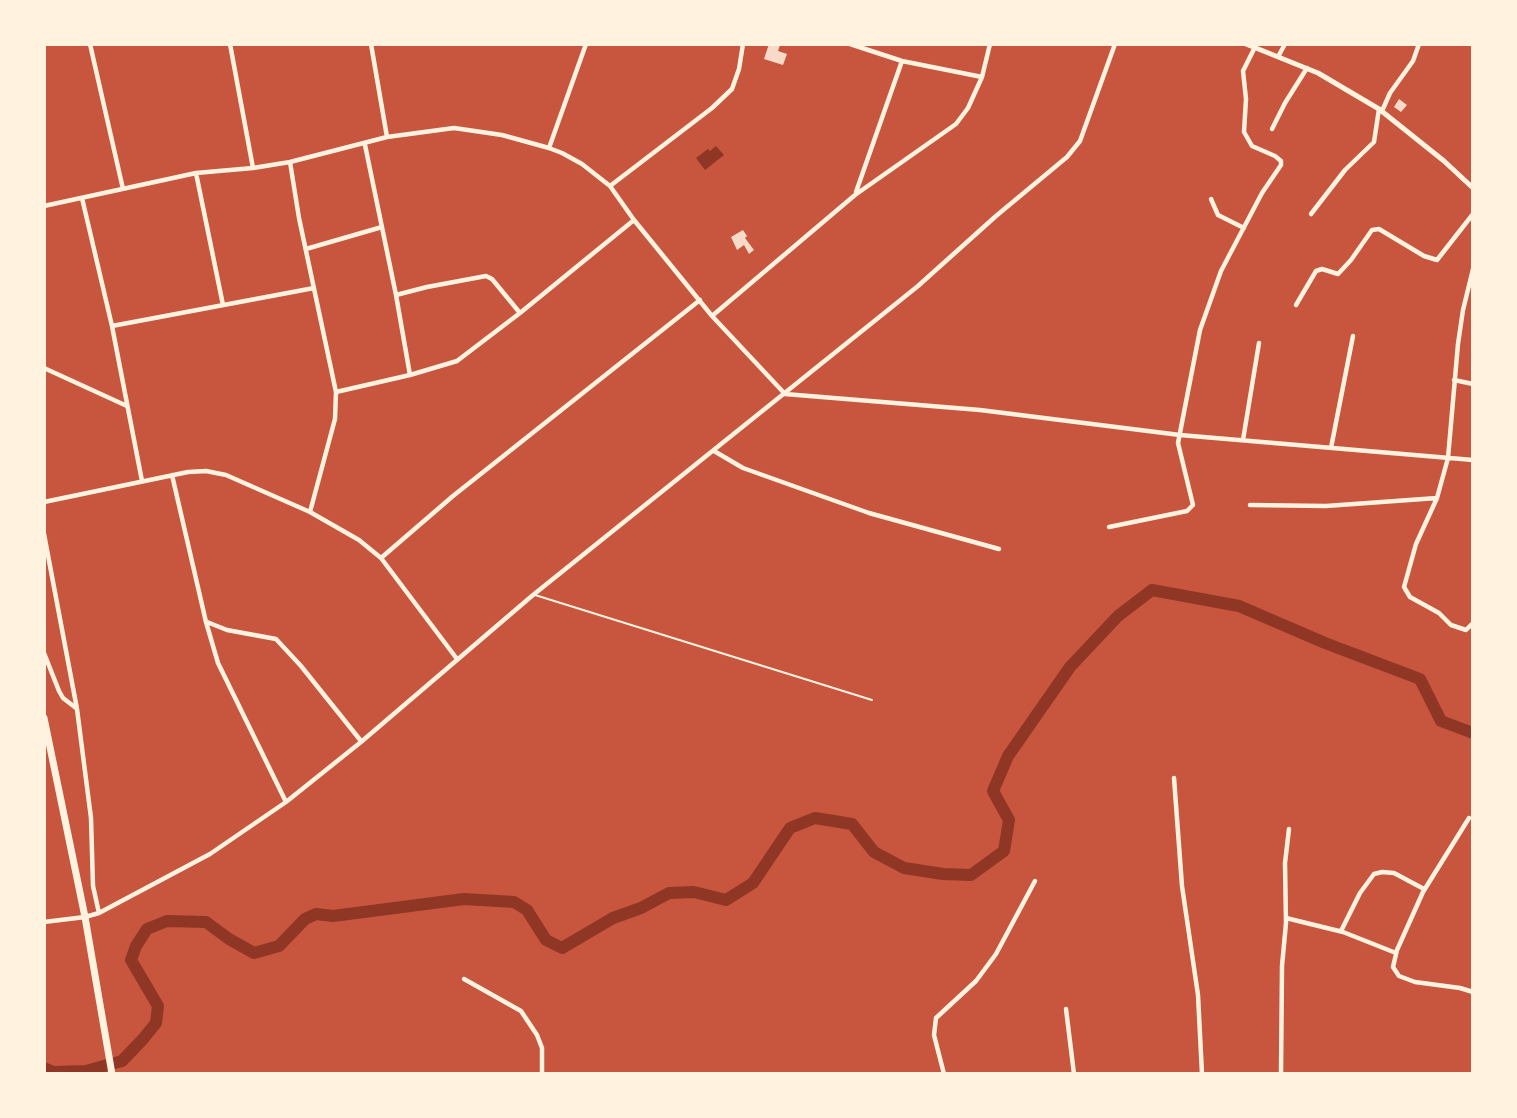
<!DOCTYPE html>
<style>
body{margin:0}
#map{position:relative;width:1517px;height:1118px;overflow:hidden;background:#c8553d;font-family:Cabin,sans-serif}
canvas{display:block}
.frame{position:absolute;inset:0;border:46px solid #fff3e0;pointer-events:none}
</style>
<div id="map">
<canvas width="1517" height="1118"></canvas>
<div class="frame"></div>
</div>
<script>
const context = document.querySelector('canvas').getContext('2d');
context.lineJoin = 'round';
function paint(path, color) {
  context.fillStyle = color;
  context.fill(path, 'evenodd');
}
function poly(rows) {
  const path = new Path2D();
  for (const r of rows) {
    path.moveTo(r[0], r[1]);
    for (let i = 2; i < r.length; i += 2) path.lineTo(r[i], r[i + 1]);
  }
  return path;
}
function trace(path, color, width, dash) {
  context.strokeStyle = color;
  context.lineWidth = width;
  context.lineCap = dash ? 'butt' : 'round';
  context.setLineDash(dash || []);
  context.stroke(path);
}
paint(poly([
 [716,146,724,155,705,170,696,158,708,149,710,151]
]), '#8f3625');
trace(poly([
 [44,1068,53,1072,86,1071,122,1061,143,1039,156,1023,158,1006,131,960,136,946,147,929,167,921,206,922,229,939,254,953,279,946,305,919,316,914,333,916,464,899,514,902,527,910,546,940,562,948,613,918,641,908,669,893,694,892,726,900,753,883,790,828,815,818,852,824,874,852,904,868,943,874,971,875,1004,851,1009,820,993,791,1008,756,1070,667,1118,616,1152,590,1239,606,1325,643,1420,679,1441,721,1473,733]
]), '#8f3625', 12);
paint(poly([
 [769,44,780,45,778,51,787,54,783,65,764,59],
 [1399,99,1407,105,1401,112,1394,107],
 [743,230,747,236,745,238,754,250,749,254,744,245,737,250,731,237]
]), '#f7dbc8');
trace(poly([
 [535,595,872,700]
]), '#fff3e0', 2);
trace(poly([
 [90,44,123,189],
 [230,44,253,168],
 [371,44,387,137],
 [850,44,902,61,982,77],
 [1279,55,1285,44],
 [1382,111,1390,93,1413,61,1419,44],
 [1272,129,1285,103,1307,68],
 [365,145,396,295,410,375],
 [549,148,586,44],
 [290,162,299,218,336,392,335,419,310,512],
 [196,173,223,305],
 [610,186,712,108,732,89,739,69,743,44],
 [856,192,902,61],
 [82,198,112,326,142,481],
 [1211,199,1218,215,1244,228],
 [44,206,196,173,253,168,290,162,387,137,454,128,502,135,549,148,562,153,582,164,610,186,634,220,712,316,785,394,980,410,1180,435,1473,460],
 [1311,214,1345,170,1374,142,1379,109],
 [306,249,382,227],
 [1473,269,1463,310,1458,344,1448,458,1437,498,1416,544,1404,587,1410,597,1439,613,1451,625,1466,630,1473,623],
 [396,295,427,287,486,276,492,279,520,313],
 [1296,305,1316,271,1322,269,1338,274,1351,260,1372,230,1379,229,1424,256,1437,260,1473,214],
 [712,316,855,195,956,124,968,108,982,77,990,44],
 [112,326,314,288],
 [44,368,127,406],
 [1454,380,1473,384],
 [336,392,410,375,457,361,520,313,634,220],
 [1243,440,1259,343],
 [1331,448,1353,336],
 [714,451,743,468,869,513,999,549],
 [172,475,206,622,218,663,286,802],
 [44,502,188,472,206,471,226,475,310,512,359,540,381,558,457,659],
 [1250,505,1326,506,1437,498],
 [1109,527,1187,511,1193,505,1178,443,1200,330,1221,271,1262,193,1281,165,1281,161,1275,156,1252,146,1244,132,1246,99,1243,71,1255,47],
 [44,534,77,709,91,818,93,886,99,913],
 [381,558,453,496,700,300],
 [207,622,227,630,276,639,301,666,361,741],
 [44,653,59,691,63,698,76,708],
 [1174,778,1182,886,1198,995,1202,1074],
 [1469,818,1423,892,1397,950,1393,967,1399,976,1415,982,1460,988,1473,992],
 [1286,918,1343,932,1396,953],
 [44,922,85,917,99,913,210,854,286,802,361,742,533,595,918,286,996,216,1067,157,1080,141,1115,44],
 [1341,931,1360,893,1374,874,1382,872,1394,873,1424,889],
 [464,979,521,1011,537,1035,542,1048,542,1074],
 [1066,1009,1074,1074],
 [944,1074,934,1035,936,1018,976,981,996,954,1035,881],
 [1281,1074,1282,966,1286,923,1285,863,1289,829]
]), '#fff3e0', 4.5);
trace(poly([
 [1246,44,1318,73,1379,109,1444,161,1473,188]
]), '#fff3e0', 5);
trace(poly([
 [44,718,85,917,112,1074]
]), '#fff3e0', 7);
</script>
